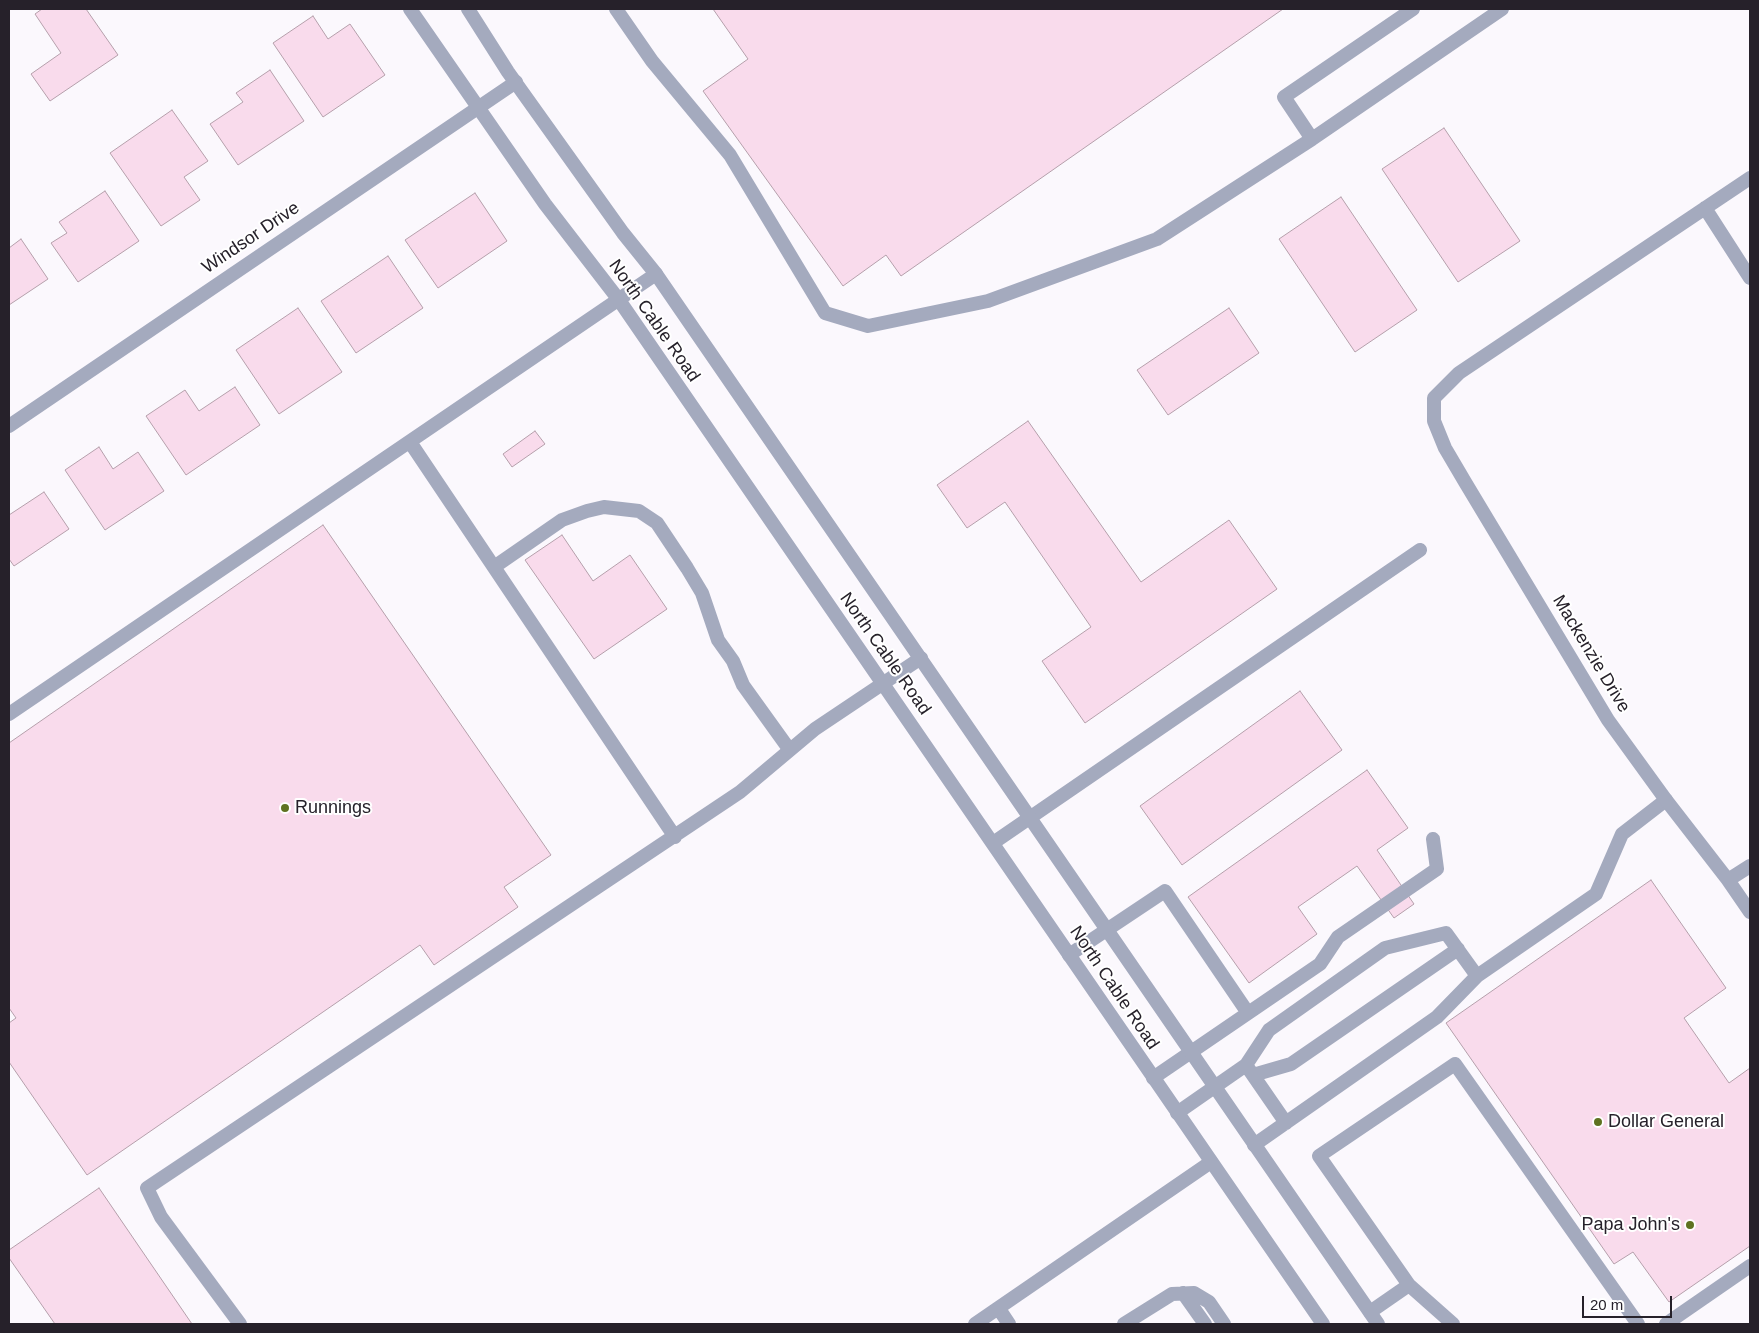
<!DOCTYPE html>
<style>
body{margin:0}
#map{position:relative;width:1759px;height:1333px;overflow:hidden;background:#fbf8fd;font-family:Arial,sans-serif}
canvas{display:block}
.frame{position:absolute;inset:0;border:10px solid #26212a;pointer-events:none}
.scale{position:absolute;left:1582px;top:1296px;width:90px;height:22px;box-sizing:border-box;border:2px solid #26212a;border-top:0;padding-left:6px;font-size:15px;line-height:18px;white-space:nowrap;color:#26212a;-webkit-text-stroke:4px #fff;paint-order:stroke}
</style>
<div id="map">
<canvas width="1759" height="1333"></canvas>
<div class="frame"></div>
<div class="scale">20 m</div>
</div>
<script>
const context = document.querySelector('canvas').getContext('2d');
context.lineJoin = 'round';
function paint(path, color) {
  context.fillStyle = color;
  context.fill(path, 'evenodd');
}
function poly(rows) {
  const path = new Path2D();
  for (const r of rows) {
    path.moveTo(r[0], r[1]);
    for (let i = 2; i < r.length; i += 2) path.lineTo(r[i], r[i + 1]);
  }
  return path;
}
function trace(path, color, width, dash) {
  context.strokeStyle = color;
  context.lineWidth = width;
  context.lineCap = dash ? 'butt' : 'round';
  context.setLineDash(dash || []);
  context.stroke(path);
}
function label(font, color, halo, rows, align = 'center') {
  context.font = font + ' Arial,sans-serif';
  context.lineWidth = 4;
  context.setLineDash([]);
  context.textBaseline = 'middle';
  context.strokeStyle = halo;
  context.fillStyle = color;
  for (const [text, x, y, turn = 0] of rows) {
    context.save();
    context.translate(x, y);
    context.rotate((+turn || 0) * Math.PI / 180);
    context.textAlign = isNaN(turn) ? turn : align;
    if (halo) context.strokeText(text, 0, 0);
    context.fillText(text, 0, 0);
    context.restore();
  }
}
const building = poly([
 [42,9,86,9,118,55,50,101,31,74,61,53,35,14,42,9],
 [713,9,1283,9,901,276,886,255,843,286,703,91,748,59,713,9],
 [313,16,328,39,350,24,385,75,323,117,273,43,313,16],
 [270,70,304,121,238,165,210,124,243,102,236,93,270,70],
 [172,110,208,161,184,177,200,200,161,226,110,153,172,110],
 [1444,128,1520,241,1458,282,1382,169,1444,128],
 [105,191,139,241,78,282,51,243,67,233,59,222,105,191],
 [475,193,507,241,438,288,405,240,475,193],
 [1341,197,1417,310,1355,352,1279,239,1341,197],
 [21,239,48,279,9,305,9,248,21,239],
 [388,256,423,308,356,353,321,301,388,256],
 [298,308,342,372,279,414,236,350,298,308],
 [1229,308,1259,353,1168,415,1137,370,1229,308],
 [235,387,260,425,186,475,146,416,185,390,199,411,235,387],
 [1028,421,1141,582,1229,520,1277,589,1085,723,1042,661,1091,627,1005,502,967,528,937,485,1028,421],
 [535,431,545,444,512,467,503,454,535,431],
 [99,447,113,469,138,452,164,491,105,530,65,470,99,447],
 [44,492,69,529,14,566,9,559,9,515,44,492],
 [323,525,551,855,504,887,518,907,434,965,420,945,87,1175,9,1062,9,1023,16,1018,9,1008,9,743,323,525],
 [562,535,593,581,630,555,667,609,594,659,525,560,562,535],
 [1300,691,1342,750,1182,865,1140,806,1300,691],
 [1367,770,1408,828,1377,850,1414,904,1394,918,1357,866,1298,907,1317,934,1249,983,1188,897,1367,770],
 [1651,880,1726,988,1684,1018,1729,1083,1750,1068,1750,1246,1669,1302,1633,1252,1614,1264,1446,1023,1651,880],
 [99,1188,192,1324,55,1324,9,1258,9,1250,99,1188]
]);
paint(building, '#f9dbec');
trace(building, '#b59fab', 1);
trace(poly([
 [616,9,652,61,730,155,825,313,868,326,988,301,1157,239,1312,139,1502,9],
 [1312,139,1284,97,1413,9],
 [410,442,675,837],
 [494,567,562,520,587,511,604,507,639,511,657,523,687,568,702,593,718,640,733,661,743,685,789,749],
 [9,714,656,274],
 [993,843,1420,550],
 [1069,955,1165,891,1248,1013],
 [1246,1065,1269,1030,1385,948,1446,933,1477,976],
 [1253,1075,1291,1064,1458,949],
 [1153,1078,1320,964,1338,937,1437,869,1433,839],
 [1177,1113,1246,1065,1286,1123],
 [1254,1145,1437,1017,1477,976,1596,894,1622,834,1666,800],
 [1183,1293,1205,1324],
 [999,1309,1009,1324],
 [1370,1312,1409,1285],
 [240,1324,161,1217,147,1188,740,792,815,729,921,658],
 [975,1324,1211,1162],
 [1124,1324,1172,1294,1194,1293,1209,1302,1224,1324],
 [1453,1324,1409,1285,1319,1156,1455,1064,1638,1324],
 [1666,1324,1750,1266]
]), '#a4aabe', 14);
trace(poly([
 [1750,178,1459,373,1434,398,1434,421,1445,448,1465,482,1608,720,1666,800,1728,880,1750,912],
 [1705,208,1750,278],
 [9,426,516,82],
 [1728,880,1750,866]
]), '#a4aabe', 14);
trace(poly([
 [410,9,545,204,619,300,1323,1324],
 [468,9,508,72,623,233,656,274,1378,1324]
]), '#a4aabe', 14);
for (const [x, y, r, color] of [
 [285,808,5,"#5f7221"],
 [1598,1122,5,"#5f7221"],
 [1690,1225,5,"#5f7221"]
]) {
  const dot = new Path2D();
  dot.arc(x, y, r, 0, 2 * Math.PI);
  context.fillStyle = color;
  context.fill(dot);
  trace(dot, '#fff', 2);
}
label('18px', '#26212a', '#fff', [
 ["Windsor Drive",251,238,-34],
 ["North Cable Road",654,321,55],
 ["North Cable Road",885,654,55],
 ["Mackenzie Drive",1591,654,59],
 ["North Cable Road",1114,988,56]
]);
label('18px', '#26212a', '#fff', [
 ["Runnings",295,808],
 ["Dollar General",1608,1122],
 ["Papa John's",1680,1225,"right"]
], 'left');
</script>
